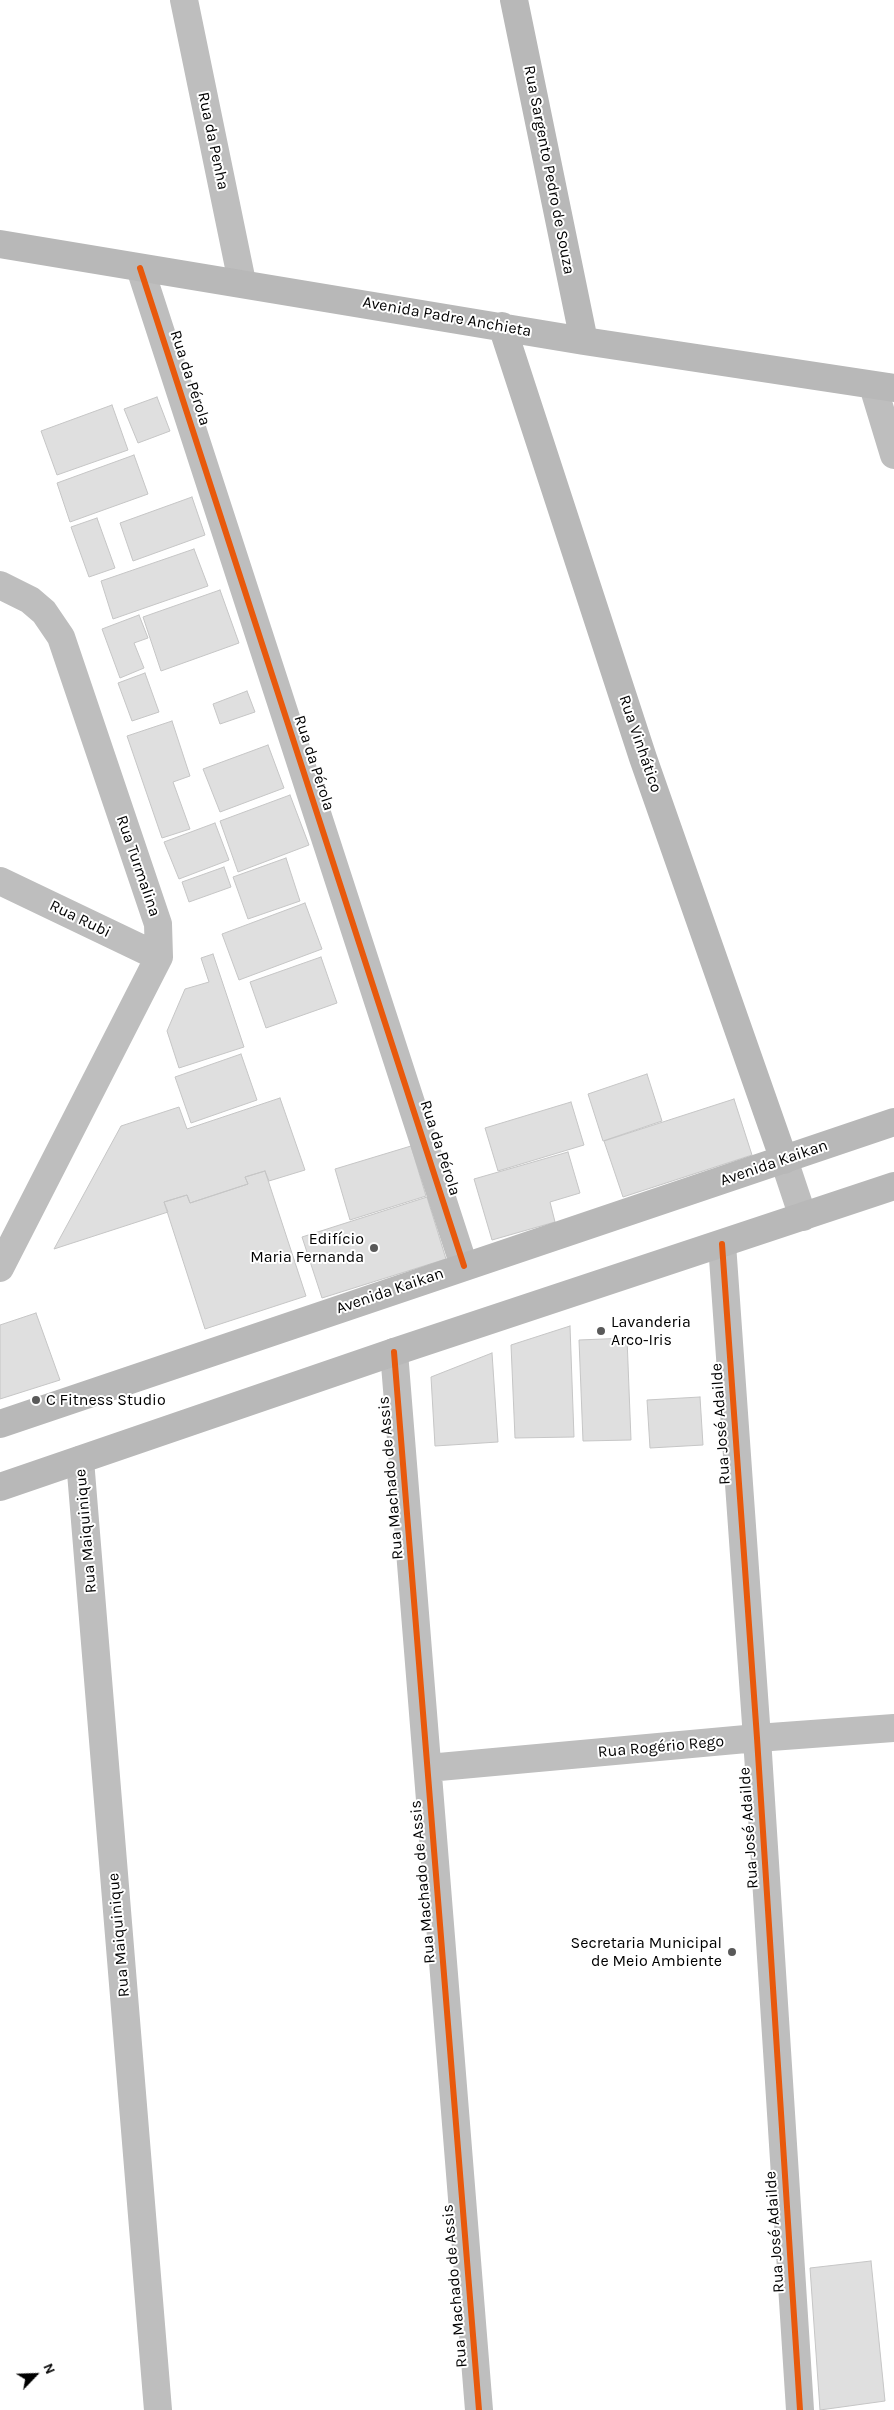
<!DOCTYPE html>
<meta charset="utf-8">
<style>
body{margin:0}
#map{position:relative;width:894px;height:2410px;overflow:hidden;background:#fff;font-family:Karla,sans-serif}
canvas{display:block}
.north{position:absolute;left:10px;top:2350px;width:50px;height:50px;-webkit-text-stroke:4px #fff;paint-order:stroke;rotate:66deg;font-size:14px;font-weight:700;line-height:20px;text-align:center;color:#000}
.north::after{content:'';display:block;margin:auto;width:18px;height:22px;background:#000;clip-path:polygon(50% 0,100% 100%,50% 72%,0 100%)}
</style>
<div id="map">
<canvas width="894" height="2410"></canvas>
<div class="north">N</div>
</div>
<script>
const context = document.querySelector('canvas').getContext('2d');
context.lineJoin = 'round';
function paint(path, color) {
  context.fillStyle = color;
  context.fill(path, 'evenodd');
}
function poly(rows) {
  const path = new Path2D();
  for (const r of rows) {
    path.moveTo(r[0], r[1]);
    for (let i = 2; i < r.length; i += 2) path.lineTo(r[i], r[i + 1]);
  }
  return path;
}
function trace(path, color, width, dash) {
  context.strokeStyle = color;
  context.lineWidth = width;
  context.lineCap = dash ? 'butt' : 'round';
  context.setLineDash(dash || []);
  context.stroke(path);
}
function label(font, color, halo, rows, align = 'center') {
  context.font = font + ' Karla,sans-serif';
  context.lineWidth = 4;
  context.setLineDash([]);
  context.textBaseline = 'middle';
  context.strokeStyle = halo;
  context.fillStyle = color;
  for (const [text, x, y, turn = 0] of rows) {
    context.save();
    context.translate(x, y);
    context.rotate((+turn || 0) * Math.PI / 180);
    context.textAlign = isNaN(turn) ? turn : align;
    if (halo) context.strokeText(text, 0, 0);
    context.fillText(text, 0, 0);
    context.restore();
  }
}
const building = poly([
 [157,397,170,431,138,443,124,409,157,397],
 [112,405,128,450,57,475,41,431,112,405],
 [134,455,148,494,70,522,57,483,134,455],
 [192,497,205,535,133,561,120,523,192,497],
 [97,518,115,568,89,577,71,527,97,518],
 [194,549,208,586,113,619,101,581,194,549],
 [220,590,239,643,161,671,143,617,220,590],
 [139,615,148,638,134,643,144,668,120,678,102,629,139,615],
 [145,673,159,712,132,721,118,683,145,673],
 [247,691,255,712,220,724,213,704,247,691],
 [172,721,190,776,173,782,190,829,162,838,127,736,172,721],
 [268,745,284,788,220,812,203,769,268,745],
 [290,795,309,845,238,872,220,821,290,795],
 [215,823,229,860,179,879,164,842,215,823],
 [286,858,300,901,248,919,233,877,286,858],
 [224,867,231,887,189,902,182,882,224,867],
 [305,903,322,949,239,980,222,934,305,903],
 [213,954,244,1047,179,1068,167,1031,185,989,209,982,201,958,213,954],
 [321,957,337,1003,266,1028,250,982,321,957],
 [241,1054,257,1100,191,1123,175,1077,241,1054],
 [647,1074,662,1121,603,1141,588,1094,647,1074],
 [280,1098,305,1170,269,1181,265,1171,245,1177,248,1184,190,1203,187,1195,164,1202,168,1212,54,1249,121,1126,179,1107,187,1129,280,1098],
 [734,1099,752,1155,623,1197,604,1141,734,1099],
 [571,1102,584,1145,498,1171,485,1128,571,1102],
 [411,1146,426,1196,350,1220,335,1169,411,1146],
 [568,1152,580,1193,550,1202,555,1222,492,1240,474,1179,568,1152],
 [265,1171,306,1296,205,1329,164,1202,187,1195,190,1203,248,1184,245,1177,265,1171],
 [427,1197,446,1259,322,1298,302,1237,427,1197],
 [36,1313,60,1380,0,1399,0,1325,36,1313],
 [570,1326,574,1437,515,1438,511,1345,570,1326],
 [627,1338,631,1440,583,1441,579,1340,627,1338],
 [492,1353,498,1442,435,1446,431,1377,492,1353],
 [700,1397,703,1445,650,1448,647,1400,700,1397],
 [871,2261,885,2401,820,2410,810,2268,871,2261]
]);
paint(building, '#dfdfdf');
trace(building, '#c6c6c6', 1);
trace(poly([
 [184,0,242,282],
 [140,268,464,1266],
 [873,386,894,455],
 [0,585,30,600,44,612,61,637,158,924,159,957,0,1268],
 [0,881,159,957],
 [784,1160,803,1217],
 [722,1244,757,1738,800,2410],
 [394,1352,479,2410],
 [80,1460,158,2410],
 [428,1768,757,1738,894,1728]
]), '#bebebe', 28);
trace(poly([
 [514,0,584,341],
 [0,244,584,341,894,388],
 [502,326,643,758,784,1160],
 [0,1424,894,1122],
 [0,1487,394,1352,894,1186]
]), '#b8b8b8', 28);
trace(poly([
 [140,268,464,1266],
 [722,1244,757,1738,800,2410],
 [394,1352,479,2410]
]), '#e8590c', 6);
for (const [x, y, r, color] of [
 [374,1248,5,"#595959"],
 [601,1331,5,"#595959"],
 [36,1400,5,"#595959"],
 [732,1952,5,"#595959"]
]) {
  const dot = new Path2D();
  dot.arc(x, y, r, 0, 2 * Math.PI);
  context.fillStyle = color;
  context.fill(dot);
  trace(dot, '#fff', 2);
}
label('16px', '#000', '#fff', [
 ["Rua da Penha",213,141,78],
 ["Rua Sargento Pedro de Souza",549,170,79],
 ["Avenida Padre Anchieta",447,317,10],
 ["Rua da Pérola",190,378,72],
 ["Rua Vinhático",640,744,71],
 ["Rua da Pérola",314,763,72],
 ["Rua Turmalina",138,866,71],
 ["Rua Rubi",80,919,26],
 ["Rua da Pérola",440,1148,72],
 ["Avenida Kaikan",774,1163,-19],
 ["Avenida Kaikan",390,1291,-19],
 ["Rua José Adailde",721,1424,-94],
 ["Rua Machado de Assis",391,1478,-95],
 ["Rua Maiquinique",86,1531,-95],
 ["Rua Rogério Rego",661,1747,-5],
 ["Rua José Adailde",749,1828,-94],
 ["Rua Machado de Assis",423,1882,-95],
 ["Rua Maiquinique",119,1935,-95],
 ["Rua José Adailde",775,2232,-94],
 ["Rua Machado de Assis",455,2286,-95]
]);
label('16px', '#000', '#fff', [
 ["Edifício",364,1239],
 ["Maria Fernanda",364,1257],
 ["Lavanderia",611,1322,"left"],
 ["Arco-Iris",611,1340,"left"],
 ["C Fitness Studio",46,1400,"left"],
 ["Secretaria Municipal",722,1943],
 ["de Meio Ambiente",722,1961]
], 'right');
</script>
